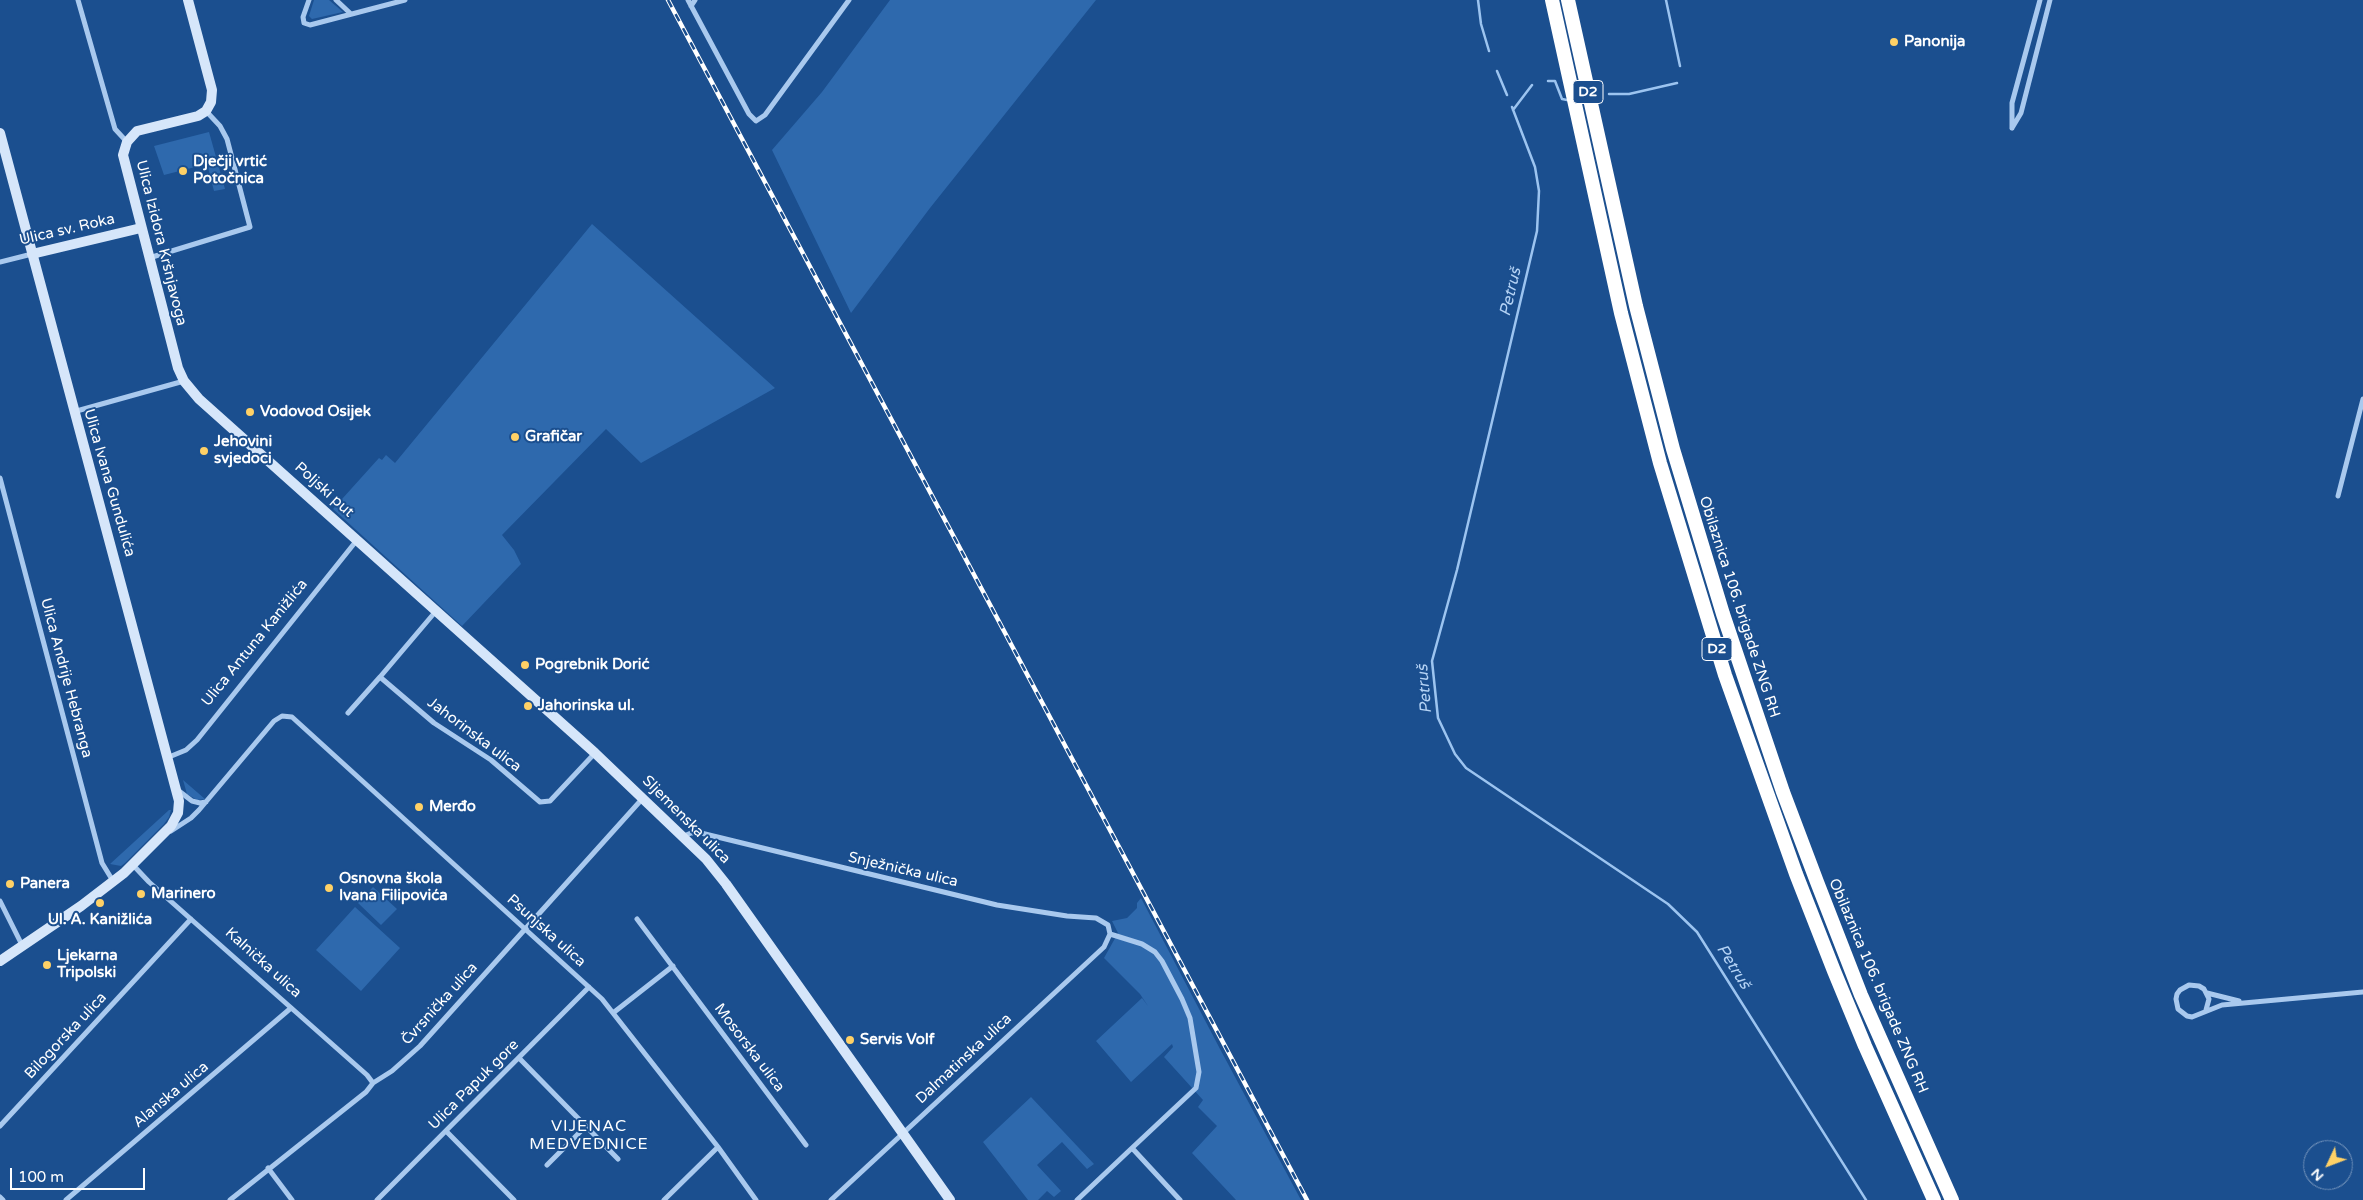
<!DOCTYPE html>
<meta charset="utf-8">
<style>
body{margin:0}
#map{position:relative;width:2363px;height:1200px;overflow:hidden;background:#1b4f8f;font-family:"Varela Round",sans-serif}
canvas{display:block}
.north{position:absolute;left:2303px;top:1140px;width:50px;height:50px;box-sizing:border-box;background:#1b4f8f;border:1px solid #7695bc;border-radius:50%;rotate:227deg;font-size:14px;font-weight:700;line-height:20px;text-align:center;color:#fff}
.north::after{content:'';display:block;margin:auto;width:18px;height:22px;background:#ffd166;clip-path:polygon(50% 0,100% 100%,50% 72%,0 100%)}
.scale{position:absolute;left:10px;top:1168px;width:135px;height:22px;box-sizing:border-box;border:2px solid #fff;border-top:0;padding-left:6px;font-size:15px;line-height:18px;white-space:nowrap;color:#fff;-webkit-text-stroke:4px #1b4f8f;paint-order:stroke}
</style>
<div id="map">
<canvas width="2363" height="1200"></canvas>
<div class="north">N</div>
<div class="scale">100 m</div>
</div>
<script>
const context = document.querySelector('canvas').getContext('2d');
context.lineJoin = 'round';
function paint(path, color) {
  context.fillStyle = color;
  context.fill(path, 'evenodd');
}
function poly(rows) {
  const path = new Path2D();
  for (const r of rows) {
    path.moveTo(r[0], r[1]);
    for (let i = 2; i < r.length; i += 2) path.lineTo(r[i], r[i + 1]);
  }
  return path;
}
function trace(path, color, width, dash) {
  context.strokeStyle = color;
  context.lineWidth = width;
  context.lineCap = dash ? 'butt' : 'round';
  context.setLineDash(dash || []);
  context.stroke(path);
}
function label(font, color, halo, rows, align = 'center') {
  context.font = font + ' "Varela Round",sans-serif';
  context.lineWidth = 4;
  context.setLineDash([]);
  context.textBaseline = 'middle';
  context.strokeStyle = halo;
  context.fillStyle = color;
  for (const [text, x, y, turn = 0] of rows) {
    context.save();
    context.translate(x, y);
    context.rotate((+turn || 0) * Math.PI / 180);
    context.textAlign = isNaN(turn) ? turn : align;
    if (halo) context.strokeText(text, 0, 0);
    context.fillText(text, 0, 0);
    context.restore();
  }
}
paint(poly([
 [314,0,329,0,343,12,312,19,309,16],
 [890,0,1096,0,930,208,851,313,772,150,822,92],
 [209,132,225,189,214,191,207,164,164,175,154,146],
 [592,224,775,388,641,463,606,429,502,535,514,550,521,564,462,626,333,509,379,458,382,460,386,455,395,463],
 [183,780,205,799,197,800,187,794],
 [169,810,171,810,169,817,164,824,125,863,121,866,110,864],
 [373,887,397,909,381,925,358,903],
 [1141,898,1220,1049,1301,1200,1236,1200,1192,1153,1217,1126,1198,1107,1203,1100,1164,1057,1173,1047,1172,1044,1131,1082,1096,1041,1142,998,1148,1006,1140,994,1104,958,1118,933,1112,921,1127,918,1137,908,1137,903],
 [355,907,400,948,361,991,316,950],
 [1031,1097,1094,1164,1087,1169,1062,1142,1037,1165,1061,1191,1054,1197,1047,1191,1038,1200,1028,1200,983,1142]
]), '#2e69ad');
trace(poly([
 [1478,0,1481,24,1489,51],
 [1666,0,1680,66],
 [1497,71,1507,95],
 [1548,81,1555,81,1562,99,1567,100],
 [1609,94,1629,94,1677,83],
 [1512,107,1535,167,1539,191,1537,231,1457,570,1432,661,1438,718,1455,754,1466,768,1668,904,1697,932,1866,1200],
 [1513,110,1532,85]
]), '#9cc4f0', 2.5);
trace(poly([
 [78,0,115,129,127,142],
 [309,0,303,17,304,23,310,25,405,0],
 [336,0,351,14],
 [688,0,749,114,756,121,765,115,849,0],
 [691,6,695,0],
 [2012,128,2021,113,2050,0],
 [2012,128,2012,103,2040,0],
 [149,258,250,227,227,139,220,126,206,111],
 [0,262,32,254],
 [73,412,184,381],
 [0,478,102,863,113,881],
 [2338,496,2363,399],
 [436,611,380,677,434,723,491,760,540,802,550,801,595,753],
 [348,713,380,677],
 [169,757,186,750,197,740,357,540],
 [179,791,192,801,200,803,206,802],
 [171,831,191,818,199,810,274,721,282,716,292,717,602,999,718,1147,756,1200],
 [684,836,691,833,701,833,997,905,1067,916,1096,918,1108,925,1110,934],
 [132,864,149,882,367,1075,373,1083],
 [0,901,22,945],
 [637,919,806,1145],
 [1110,934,1142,944,1155,952,1162,961,1182,999,1190,1018,1199,1072,1196,1088,1132,1148],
 [2207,993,2239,1001],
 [2206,1010,2209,999,2204,989,2199,986,2189,985,2180,990,2177,994,2176,999,2178,1009,2187,1016,2192,1017,2222,1005,2363,992],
 [613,1013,673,966],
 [519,1058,618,1159],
 [0,1126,191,919],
 [446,1131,514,1200],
 [547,1165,586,1126],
 [268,1168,292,1200],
 [0,1197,3,1200],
 [66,1200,291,1008],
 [230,1200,366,1092,373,1083,392,1071,420,1046,643,798],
 [377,1200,589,987],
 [664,1200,718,1147],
 [831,1200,1104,947,1110,934],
 [1077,1200,1132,1148,1180,1200]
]), '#a9c9ee', 5);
trace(poly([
 [188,0,212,90,211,102,206,111,198,116,137,131,127,142,123,155,178,368,184,381,199,399,595,753,706,859,726,884,950,1200],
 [0,133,179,801,178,813,171,826,124,873,81,906,0,961],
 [32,254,141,228]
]), '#d6e6fa', 10);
trace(poly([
 [1552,0,1621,313,1660,463,1725,675,1796,874,1834,971,1865,1046,1934,1200],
 [1568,0,1636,306,1673,449,1723,614,1783,792,1817,882,1861,995,1952,1200]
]), '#fff', 14);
const rail = poly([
 [668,0,1307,1200]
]);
trace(rail, '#fff', 4.5);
trace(rail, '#1b4f8f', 2.5, [8]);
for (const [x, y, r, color] of [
 [1894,42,5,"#ffd166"],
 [183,171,5,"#ffd166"],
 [250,412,5,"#ffd166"],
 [515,437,5,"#ffd166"],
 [204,451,5,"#ffd166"],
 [525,665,5,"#ffd166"],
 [528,706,5,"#ffd166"],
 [419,807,5,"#ffd166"],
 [10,884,5,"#ffd166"],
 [329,888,5,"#ffd166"],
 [141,894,5,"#ffd166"],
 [100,903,5,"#ffd166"],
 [47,965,5,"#ffd166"],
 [850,1040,5,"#ffd166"]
]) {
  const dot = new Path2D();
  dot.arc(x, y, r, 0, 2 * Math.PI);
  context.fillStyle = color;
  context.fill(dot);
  trace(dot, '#1b4f8f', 2);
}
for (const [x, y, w] of [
 [1588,92,30],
 [1717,649,30]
]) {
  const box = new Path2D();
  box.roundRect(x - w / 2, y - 11.5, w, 23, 4);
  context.fillStyle = '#1b4f8f';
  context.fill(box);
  trace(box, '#fff', 1);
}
label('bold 14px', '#fff', null, [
 ["D2",1588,92],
 ["D2",1717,649]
]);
label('bold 15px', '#fff', '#1b4f8f', [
 ["Panonija",1904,42],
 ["Dječji vrtić",193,162],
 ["Potočnica",193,179],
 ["Vodovod Osijek",260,412],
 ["Grafičar",525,437],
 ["Jehovini",214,442],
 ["svjedoci",214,459],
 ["Pogrebnik Dorić",535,665],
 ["Jahorinska ul.",538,706],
 ["Merđo",429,807],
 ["Osnovna škola",339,879],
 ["Ivana Filipovića",339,896],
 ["Panera",20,884],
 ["Marinero",151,894],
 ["Ul. A. Kanižlića",100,920,"center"],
 ["Ljekarna",57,956],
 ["Tripolski",57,973],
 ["Servis Volf",860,1040]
], 'left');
label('15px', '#fff', '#1b4f8f', [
 ["Ulica sv. Roka",67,230,-13],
 ["Ulica Izidora Kršnjavoga",161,243,76],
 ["Ulica Ivana Gundulića",109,483,74],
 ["Poljski put",324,490,42],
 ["Obilaznica 106. brigade ZNG RH",1739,607,72],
 ["Ulica Antuna Kanižlića",255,643,-51],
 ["Ulica Andrije Hebranga",66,678,75],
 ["Jahorinska ulica",474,735,37],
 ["Sljemenska ulica",686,820,45],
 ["Snježnička ulica",903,870,13],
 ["Psunjska ulica",546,931,42],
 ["Kalnička ulica",263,963,42],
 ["Obilaznica 106. brigade ZNG RH",1878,986,67],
 ["Čvrsnička ulica",440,1004,-48],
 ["Bilogorska ulica",66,1036,-47],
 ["Mosorska ulica",749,1048,53],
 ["Dalmatinska ulica",964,1059,-43],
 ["Ulica Papuk gore",474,1085,-45],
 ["Alanska ulica",171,1095,-40]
]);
label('italic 16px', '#b5d3f5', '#1b4f8f', [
 ["Petruš",1511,292,-77],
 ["Petruš",1425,689,-95],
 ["Petruš",1733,967,58]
]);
context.letterSpacing = '1px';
label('16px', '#fff', '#1b4f8f', [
 ["VIJENAC",589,1127],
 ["MEDVEDNICE",589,1145]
]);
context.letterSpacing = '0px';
</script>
